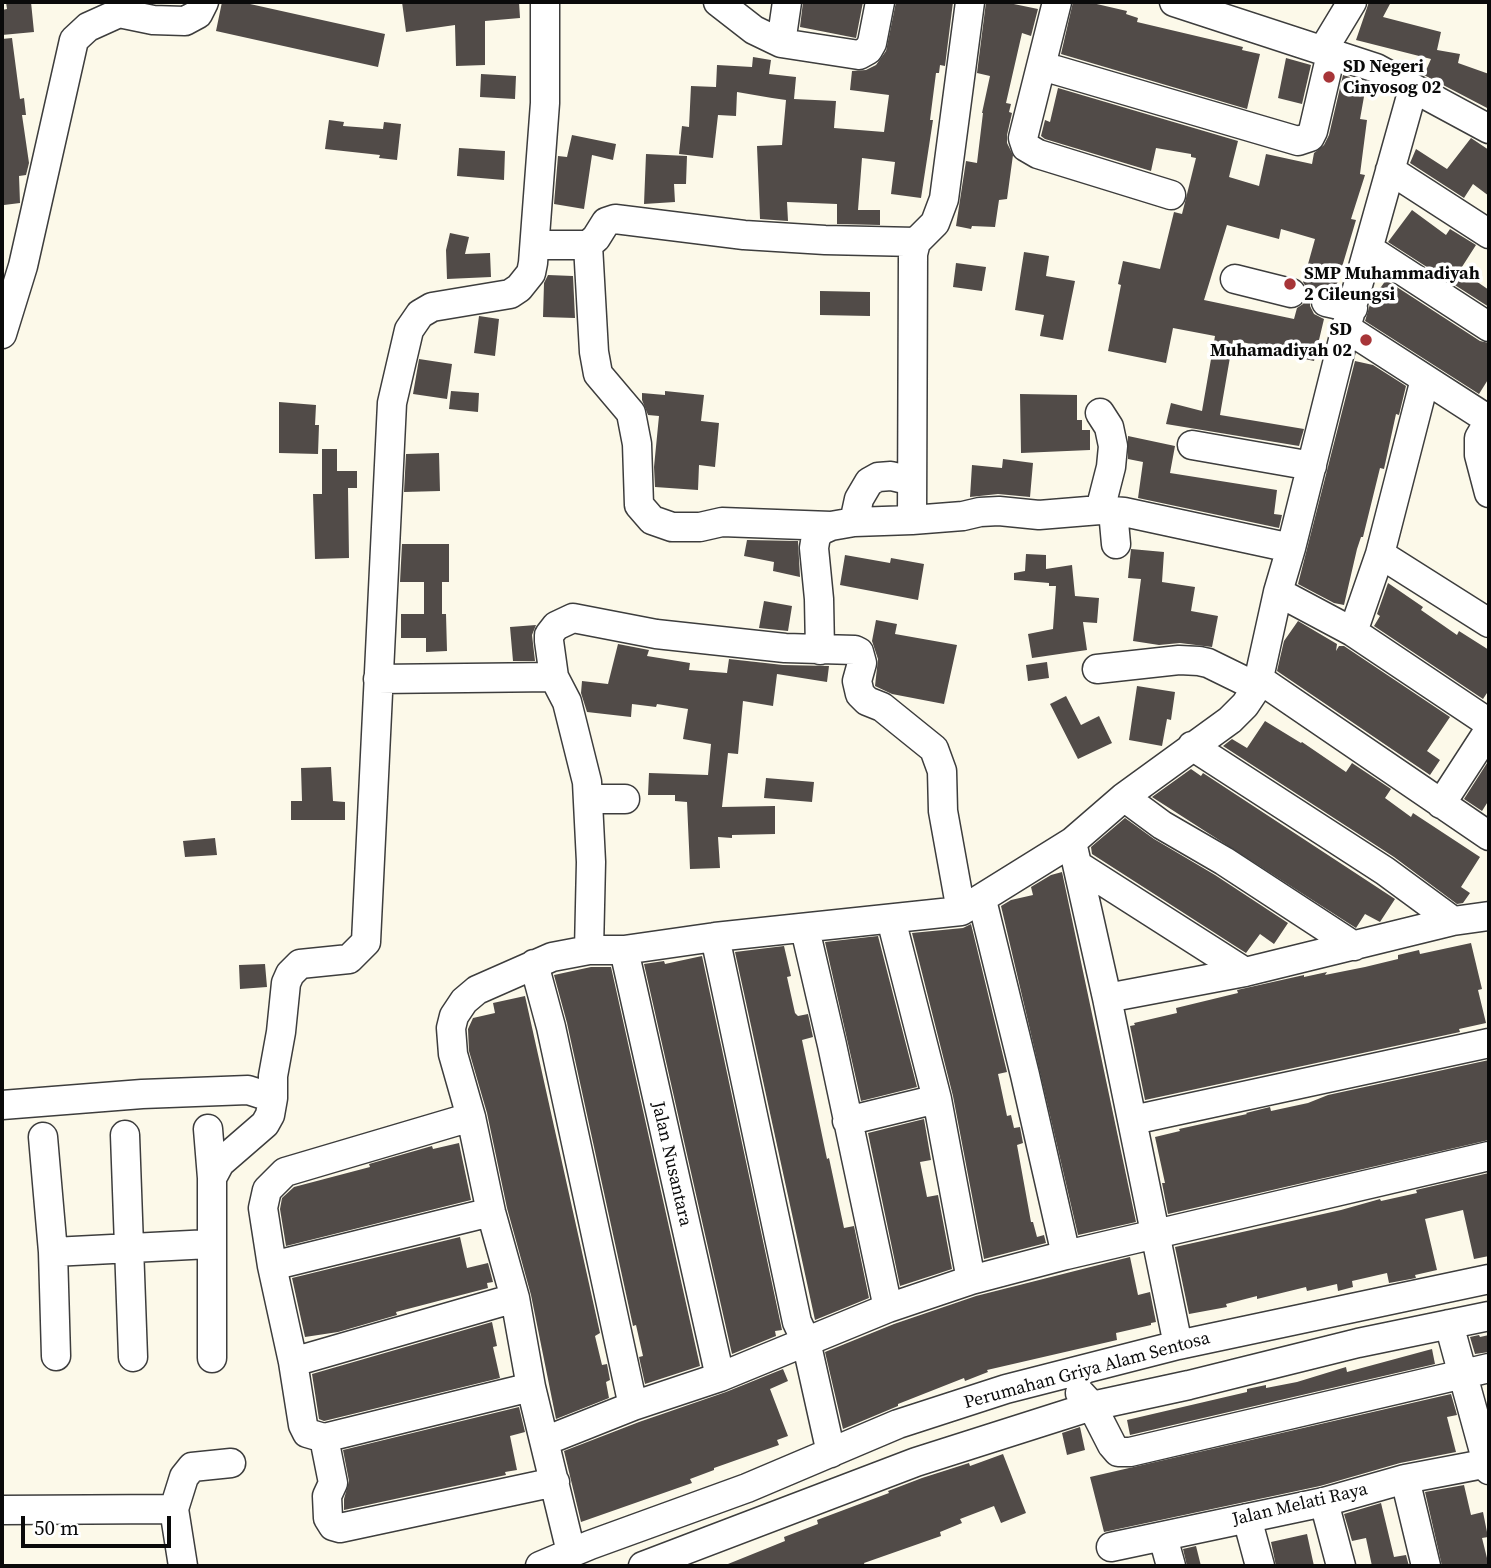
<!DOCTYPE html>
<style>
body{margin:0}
#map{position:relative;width:1491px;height:1568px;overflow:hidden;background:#fcf9e9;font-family:"Source Serif 4",serif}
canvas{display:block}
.frame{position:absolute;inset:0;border:4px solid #0a0a0a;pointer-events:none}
.scale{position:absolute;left:21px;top:1516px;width:150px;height:32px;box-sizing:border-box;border:4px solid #0a0a0a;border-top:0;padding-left:9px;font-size:21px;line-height:24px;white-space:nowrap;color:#0a0a0a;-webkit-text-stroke:5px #fff;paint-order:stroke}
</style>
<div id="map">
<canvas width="1491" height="1568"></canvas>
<div class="frame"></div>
<div class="scale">50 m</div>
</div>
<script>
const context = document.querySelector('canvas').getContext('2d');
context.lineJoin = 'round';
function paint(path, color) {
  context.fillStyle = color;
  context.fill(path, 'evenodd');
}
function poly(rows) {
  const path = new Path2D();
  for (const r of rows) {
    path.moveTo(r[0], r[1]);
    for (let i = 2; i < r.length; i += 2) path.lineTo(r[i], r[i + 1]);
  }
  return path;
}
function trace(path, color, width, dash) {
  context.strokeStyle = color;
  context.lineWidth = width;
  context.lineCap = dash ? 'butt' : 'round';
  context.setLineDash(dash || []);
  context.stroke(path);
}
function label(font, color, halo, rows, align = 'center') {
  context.font = font + ' "Source Serif 4",serif';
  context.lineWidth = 7;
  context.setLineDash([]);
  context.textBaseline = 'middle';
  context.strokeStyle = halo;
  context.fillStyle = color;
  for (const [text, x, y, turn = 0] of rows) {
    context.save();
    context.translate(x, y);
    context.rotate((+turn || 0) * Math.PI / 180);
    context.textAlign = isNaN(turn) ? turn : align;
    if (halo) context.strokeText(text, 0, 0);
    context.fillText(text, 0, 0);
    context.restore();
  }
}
paint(poly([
 [6,2,31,2,34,32,2,35,2,10,7,9],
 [222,2,241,2,385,34,378,67,216,31],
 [402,2,519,2,520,18,485,21,485,65,456,66,455,25,406,32],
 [803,2,863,2,856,38,800,27],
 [896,2,953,2,945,66,940,65,939,73,936,73,930,120,933,120,921,198,891,194,895,162,862,158,858,210,880,210,880,225,837,224,837,204,787,202,788,221,760,219,757,146,782,145,786,100,772,98,737,92,736,116,718,115,713,158,679,154,682,126,689,127,691,86,716,87,717,65,752,67,753,57,771,60,769,74,796,77,794,99,836,101,834,128,884,132,889,95,850,90,852,71,866,70,876,65,886,51],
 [986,2,1004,2,1038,9,1031,36,1022,33,1006,103,1011,104,1009,112,1012,113,1007,135,1007,143,1013,155,1007,199,999,200,995,227,972,226,971,229,956,226,966,161,977,163,983,113,982,113,990,76,977,73],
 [1073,2,1088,2,1127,11,1126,14,1138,18,1137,22,1243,47,1242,50,1260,54,1247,109,1061,54],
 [1369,2,1391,2,1383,17,1441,32,1437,50,1460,54,1458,63,1489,74,1489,109,1424,75,1431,59,1356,40],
 [12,38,20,99,24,98,26,115,22,115,29,163,26,175,19,176,20,203,4,205,2,39],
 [1286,58,1311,65,1302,104,1278,98],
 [481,74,516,76,515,99,480,97],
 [1343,75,1350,77,1348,88,1365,91,1360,119,1367,120,1360,174,1365,175,1351,219,1356,220,1336,287,1320,286,1314,290,1310,298,1310,306,1314,314,1324,319,1314,361,1286,355,1287,352,1233,340,1220,415,1304,429,1299,446,1166,424,1171,403,1202,411,1215,336,1173,328,1166,363,1108,351,1121,285,1118,284,1123,261,1160,269,1174,212,1182,214,1196,158,1191,157,1191,154,1156,148,1151,171,1045,139,1041,136,1045,120,1050,122,1058,88,1238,141,1229,177,1259,186,1266,154,1312,164,1314,153,1324,145,1329,135],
 [1227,225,1279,239,1281,229,1315,239,1303,282,1307,289,1307,298,1303,304,1297,308,1294,319,1204,300],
 [329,120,344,122,343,126,383,129,384,122,401,124,397,160,379,158,380,155,325,149],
 [572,135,616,144,613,160,592,155,584,209,554,204,558,156,567,157],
 [1471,138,1489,150,1489,196,1473,184,1464,198,1410,163,1416,149,1447,169],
 [459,148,505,151,504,180,457,176],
 [646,154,687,156,686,184,674,184,675,202,644,204],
 [1412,210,1446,235,1450,229,1476,245,1460,270,1489,290,1489,307,1388,242],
 [450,233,469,237,465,254,490,253,491,277,447,279,446,250],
 [1024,252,1049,256,1046,276,1075,281,1063,340,1040,336,1044,315,1015,310],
 [956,263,986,267,982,291,953,287],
 [548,275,573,276,575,318,543,317,544,283],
 [1386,280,1480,341,1489,343,1489,378,1479,394,1365,321,1371,301],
 [820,291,870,292,870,316,820,315],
 [479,316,499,319,495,356,474,353],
 [419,359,452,364,447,399,413,394],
 [1355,361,1373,365,1406,386,1399,415,1396,414,1384,469,1380,468,1363,537,1361,537,1357,549,1344,605,1334,603,1298,584],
 [451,391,479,393,478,412,449,409],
 [665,391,704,395,701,421,719,423,715,467,699,465,698,490,655,487,654,467,659,416,648,415,642,400,642,393,665,395],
 [1020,394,1077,395,1077,420,1082,420,1082,430,1090,430,1090,450,1021,453],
 [279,402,316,405,315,425,319,425,318,454,279,453],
 [1128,436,1175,446,1170,473,1277,490,1274,514,1282,515,1279,528,1138,498,1143,462,1128,459],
 [322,449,337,449,337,471,357,471,357,488,348,488,349,558,315,559,313,494,322,494],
 [439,453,440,491,404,492,406,454],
 [1003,459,1033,463,1030,497,998,494,970,497,972,465,1002,468],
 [747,540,798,541,800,577,773,571,774,562,744,556],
 [402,544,449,544,449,582,442,582,442,614,446,614,447,651,426,652,426,638,401,638,401,614,424,614,424,582,400,582],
 [1131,549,1164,552,1162,582,1195,587,1191,611,1218,616,1212,647,1180,643,1159,645,1133,641,1141,579,1128,578],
 [1026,554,1046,555,1046,569,1072,565,1075,596,1099,598,1097,623,1083,622,1087,650,1032,658,1028,634,1053,629,1056,586,1049,586,1049,583,1014,580,1014,573,1025,571],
 [845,555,890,563,891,558,924,564,918,600,840,585],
 [1388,583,1423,607,1421,610,1457,635,1459,631,1489,650,1489,690,1483,699,1374,626,1380,616,1377,614],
 [764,601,792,606,788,631,759,628],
 [876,620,897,624,895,634,957,645,944,704,892,694,875,686,878,659,872,641],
 [1298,621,1337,644,1336,651,1339,646,1344,646,1450,717,1427,751,1440,760,1430,775,1277,671,1284,641],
 [536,625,532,635,535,661,513,661,510,627],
 [618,644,649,650,647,656,690,663,689,670,727,673,729,659,783,665,829,666,827,682,777,674,773,706,743,701,738,754,728,753,722,807,775,806,775,834,732,835,732,838,718,837,720,868,690,869,687,802,675,801,675,795,648,795,649,773,708,775,711,744,683,739,688,709,657,704,656,707,632,704,631,717,587,712,581,693,582,681,608,684],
 [1047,662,1049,678,1028,681,1026,665],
 [1137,686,1175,692,1171,720,1167,719,1162,746,1129,740],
 [1066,696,1081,725,1099,716,1112,743,1078,759,1050,704],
 [1265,721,1301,743,1302,742,1346,772,1352,763,1391,789,1385,798,1411,817,1413,813,1480,857,1461,887,1470,893,1463,903,1457,904,1394,857,1223,746,1232,739,1247,748],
 [1489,760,1489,800,1482,811,1464,799],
 [331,767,333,801,345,802,345,820,291,820,291,801,302,801,301,768],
 [1191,769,1201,776,1203,773,1395,899,1380,922,1365,914,1356,928,1152,797],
 [766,778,814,782,812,802,764,798],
 [1125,818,1154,839,1215,875,1288,923,1274,944,1260,934,1246,953,1092,854,1091,847],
 [215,838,217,855,185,857,183,841],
 [1062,872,1136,1222,1078,1235,1001,906,1011,900,1033,895,1031,887,1051,875],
 [971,924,1007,1072,998,1074,1007,1116,1011,1115,1014,1128,1020,1127,1023,1143,1017,1145,1031,1222,1033,1222,1037,1237,1044,1235,1046,1243,984,1259,953,1096,912,933,963,928],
 [878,936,917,1087,861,1101,825,942],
 [1471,943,1482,989,1478,990,1486,1023,1459,1029,1460,1032,1145,1100,1130,1026,1135,1025,1134,1023,1177,1013,1176,1008,1238,993,1237,990,1304,975,1304,977,1327,972,1325,975,1365,967,1398,959,1398,955,1419,950,1420,954],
 [784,946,791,976,787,977,795,1013,798,1016,808,1014,813,1037,802,1040,827,1159,829,1158,844,1228,854,1226,869,1298,815,1320,735,952],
 [702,956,782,1330,775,1331,776,1336,732,1354,644,964,664,961,665,964],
 [265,964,267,987,240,989,239,965],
 [591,967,611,967,700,1366,645,1384,639,1357,643,1356,636,1325,633,1326,567,1023,554,975],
 [525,996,600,1333,595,1336,602,1365,607,1364,610,1380,606,1382,609,1398,556,1419,531,1295,507,1208,487,1113,469,1051,468,1029,473,1018,495,1013,493,1003],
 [1489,1060,1489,1140,1168,1214,1162,1183,1165,1183,1155,1137,1180,1131,1179,1129,1247,1114,1246,1113,1270,1107,1271,1111,1308,1103,1328,1095],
 [924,1119,931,1160,920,1162,927,1197,938,1195,952,1269,900,1286,868,1133],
 [459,1143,471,1200,286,1246,280,1209,282,1198,294,1187,370,1167,369,1164,432,1146,433,1149],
 [1489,1173,1489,1256,1474,1259,1463,1210,1425,1219,1437,1270,1415,1275,1416,1278,1389,1283,1387,1273,1352,1281,1353,1287,1338,1291,1337,1284,1307,1291,1306,1287,1257,1299,1257,1296,1226,1304,1227,1307,1189,1314,1175,1247,1341,1210,1380,1199,1381,1201,1417,1193,1416,1190],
 [460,1237,467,1268,488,1263,493,1282,487,1283,488,1288,396,1312,397,1315,338,1332,305,1337,292,1278],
 [1130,1257,1138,1295,1150,1292,1156,1322,1151,1323,1151,1325,1116,1333,1117,1340,987,1370,988,1372,965,1381,964,1378,898,1404,898,1406,843,1429,825,1352,894,1324,976,1296],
 [492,1322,497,1346,493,1347,500,1378,324,1421,319,1419,312,1374],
 [1479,1335,1480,1337,1489,1335,1489,1352,1475,1354,1470,1337],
 [1432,1349,1435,1364,1130,1435,1127,1420,1247,1392,1247,1389,1266,1385,1266,1388,1297,1382,1346,1367,1347,1372],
 [783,1369,788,1381,770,1389,788,1436,777,1440,779,1445,714,1468,714,1470,690,1479,692,1483,581,1522,564,1451,639,1422,726,1392],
 [1451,1394,1457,1415,1447,1417,1456,1452,1400,1463,1320,1486,1104,1532,1090,1477],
 [519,1407,525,1432,510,1436,517,1470,505,1472,506,1475,344,1510,344,1499,349,1481,343,1450],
 [1080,1427,1085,1450,1067,1455,1062,1433],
 [1003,1454,1026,1513,1001,1523,994,1506,960,1519,962,1523,940,1532,941,1536,864,1563,865,1566,723,1566,785,1541,784,1537,818,1524,817,1520,889,1493,888,1491,922,1478,969,1463,970,1466],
 [1464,1485,1471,1515,1483,1512,1488,1537,1482,1538,1489,1566,1442,1566,1425,1492],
 [1381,1503,1394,1557,1406,1555,1409,1566,1372,1566,1366,1538,1352,1541,1344,1514],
 [1307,1534,1314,1566,1276,1566,1271,1542],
 [1196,1546,1201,1566,1187,1566,1183,1549]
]), '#514b48');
const minor = poly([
 [718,2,754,30,781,43,859,55,868,50,872,43,880,2],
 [970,2,944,199,935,223,916,242,913,254,912,520,963,516,980,512,999,511,1039,515,1100,510,1124,512,1291,548],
 [1057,2,1023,138,1026,147,1038,154,1171,195],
 [1174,2,1376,68,1489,129],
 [781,43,787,2],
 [1323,50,1352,2],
 [1042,66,1298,141,1310,137,1313,131,1331,54],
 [1390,170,1489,234],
 [535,245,588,245,596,238,606,222,615,219,744,235,825,240,916,242],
 [588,245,594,352,598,374,631,413,637,444,639,505,652,520,672,527,700,527,722,522,831,526],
 [1369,249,1489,327],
 [1235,279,1291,293],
 [1326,302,1353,308],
 [1346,328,1489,420],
 [2,334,23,266,74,40,88,27,119,13,153,20,185,21,198,14,204,2],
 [1100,413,1109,427,1113,446,1111,467,1100,510],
 [1489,421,1479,438,1479,455,1489,493],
 [1192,445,1312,466],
 [1113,511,1116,544],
 [854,522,859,499,869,482,878,477,891,476,912,481],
 [1380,554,1489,623],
 [1278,592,1353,632,1489,723],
 [1353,632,1380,554,1425,379],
 [820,650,819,599,814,548,816,536,822,530,831,526,854,522,912,520],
 [1097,669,1179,660,1199,661,1208,663,1257,687],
 [378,679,554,677],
 [1259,679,1489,836],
 [1192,746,1385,871,1453,921],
 [1124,797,1162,825,1224,861,1354,946],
 [589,799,625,799],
 [1441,804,1489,730],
 [1072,842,1107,998,1178,1345],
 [1079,866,1245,972],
 [982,900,1025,1075,1066,1255],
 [891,919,937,1099,971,1280],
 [805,929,832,1045,888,1308],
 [715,937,797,1322,806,1341,831,1453],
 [589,950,591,862,587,782,567,702,554,677,549,641,549,635,556,626,573,618,656,634,785,648,855,650,859,652,862,663,857,681,860,694,867,701,882,707,934,749,942,771,943,811,961,911],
 [624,950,720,1377],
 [534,964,551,1027,633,1406],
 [1107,998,1245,972,1453,921,1489,916],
 [2,1105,142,1094,248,1090,273,1098,273,1076,281,1032,286,983,290,974,300,964,349,959,366,942,392,403,409,330,420,314,432,307,510,294,519,288,531,273,533,263,545,103,545,2],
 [471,1117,285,1172,267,1190,263,1208,272,1266,293,1362,303,1425,307,1433,324,1438,333,1483,327,1496,328,1518,333,1526,340,1528,555,1482],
 [1133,1120,1489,1043],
 [847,1121,937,1099],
 [208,1129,212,1178],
 [125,1135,133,1357],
 [43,1137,53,1252],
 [272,1266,491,1212],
 [1449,1324,1489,1470],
 [56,1356,53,1252,210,1244],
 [212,1358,212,1178,220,1163,265,1124,270,1115,273,1098],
 [293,1362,515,1298],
 [1080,1393,1092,1406,1112,1445,1118,1452,1130,1452,1489,1368],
 [324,1438,531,1387],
 [545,1441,633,1406,720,1377,888,1308,971,1280,1066,1255,1489,1156],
 [1405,1479,1426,1566],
 [1324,1502,1341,1566],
 [2,1510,174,1509],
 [1247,1518,1260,1566],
 [1163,1537,1171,1566],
 [1111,1547,1324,1502,1405,1479,1489,1463],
 [571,1552,531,1387,515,1298,491,1212,471,1117,453,1054,451,1028,454,1016,464,1001,477,990,552,957,589,950,624,950,715,937,961,911,1072,842,1124,797,1230,720,1245,705,1257,687,1278,592,1291,548,1346,328,1413,89],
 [183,1566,174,1509,184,1477,192,1467,231,1463],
 [540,1566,590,1545,747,1488,898,1424,1006,1389,1178,1345,1489,1279],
 [643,1566,916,1462,1092,1406,1189,1385,1358,1343,1489,1316]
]);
trace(minor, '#3d3d3d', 31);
trace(minor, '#fff', 28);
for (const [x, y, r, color] of [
 [1329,77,7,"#a73538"],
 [1290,284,7,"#a73538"],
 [1366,340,7,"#a73538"]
]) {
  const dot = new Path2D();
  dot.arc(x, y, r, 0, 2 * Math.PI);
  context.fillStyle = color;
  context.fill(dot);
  trace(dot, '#fff', 2.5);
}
label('bold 18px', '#0a0a0a', '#fff', [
 ["SD Negeri",1343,67],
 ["Cinyosog 02",1343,88],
 ["SMP Muhammadiyah",1304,274],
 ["2 Cileungsi",1304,295],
 ["SD",1352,330,"right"],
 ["Muhamadiyah 02",1352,351,"right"]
], 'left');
label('18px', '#0a0a0a', '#fff', [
 ["Jalan Nusantara",671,1164,77],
 ["Perumahan Griya Alam Sentosa",1087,1371,-15],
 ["Jalan Melati Raya",1300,1505,-13]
]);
</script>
